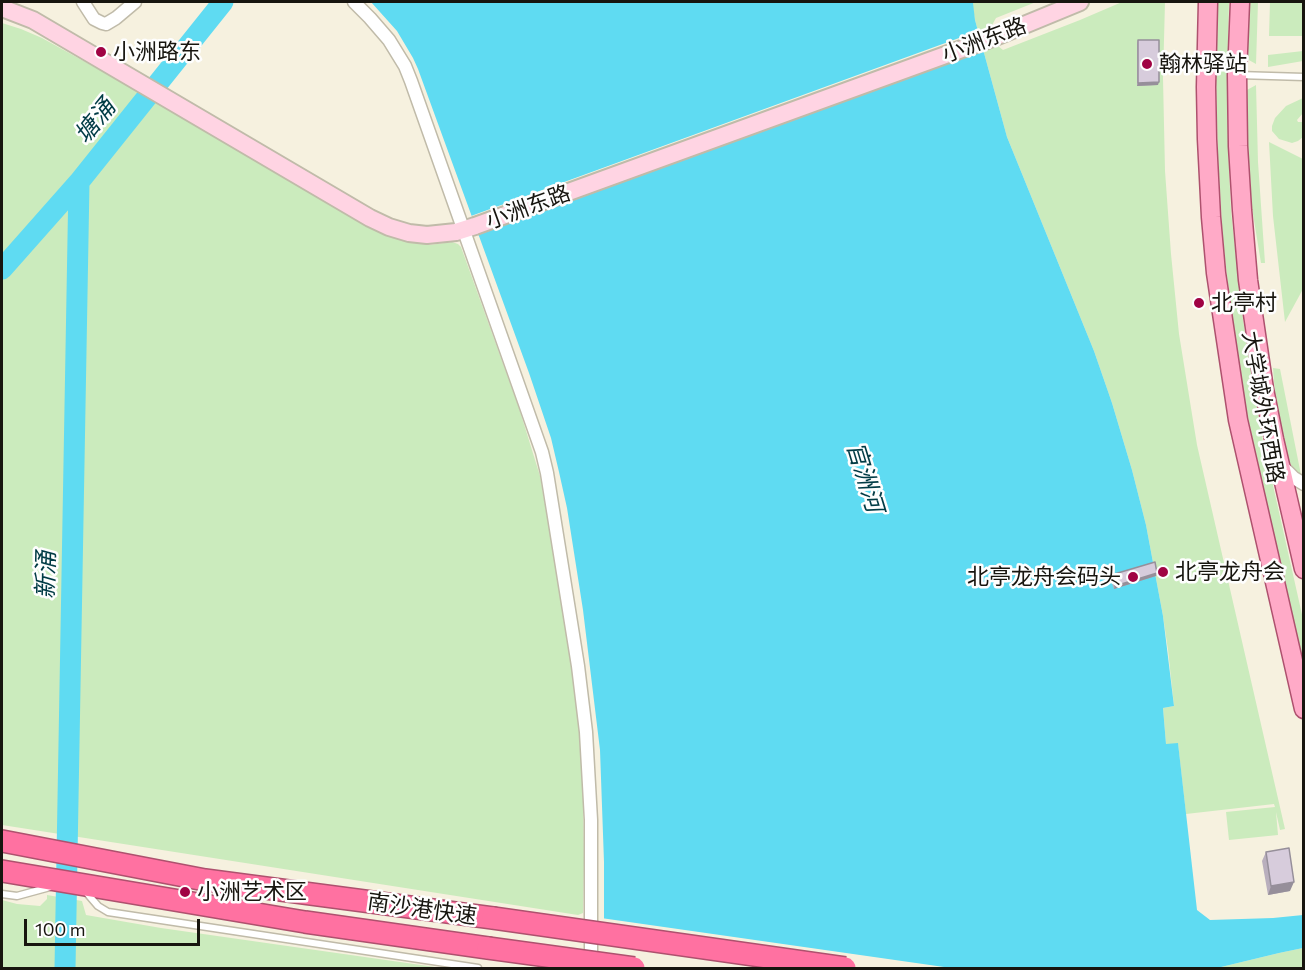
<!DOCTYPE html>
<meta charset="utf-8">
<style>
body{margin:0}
#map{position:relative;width:1305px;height:970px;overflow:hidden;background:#f6f1df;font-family:Commissioner,sans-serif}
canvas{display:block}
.frame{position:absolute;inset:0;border:3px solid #17150f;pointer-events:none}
.scale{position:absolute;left:24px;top:919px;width:176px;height:27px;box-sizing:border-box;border:3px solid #17150f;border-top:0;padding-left:8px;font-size:18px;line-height:21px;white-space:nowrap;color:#17150f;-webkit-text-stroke:4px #fefefe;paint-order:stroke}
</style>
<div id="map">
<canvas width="1305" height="970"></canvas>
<div class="frame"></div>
<div class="scale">100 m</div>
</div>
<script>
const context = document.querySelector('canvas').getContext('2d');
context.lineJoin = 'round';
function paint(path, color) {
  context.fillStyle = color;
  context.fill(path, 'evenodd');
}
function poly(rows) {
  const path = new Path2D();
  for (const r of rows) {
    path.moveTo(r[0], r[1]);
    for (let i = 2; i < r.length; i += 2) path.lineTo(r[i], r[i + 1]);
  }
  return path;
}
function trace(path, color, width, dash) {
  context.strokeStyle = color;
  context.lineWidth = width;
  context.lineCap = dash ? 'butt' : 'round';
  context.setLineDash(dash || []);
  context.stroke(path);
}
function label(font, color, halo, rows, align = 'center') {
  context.font = font + ' Commissioner,"Noto Sans SC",sans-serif';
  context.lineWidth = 5;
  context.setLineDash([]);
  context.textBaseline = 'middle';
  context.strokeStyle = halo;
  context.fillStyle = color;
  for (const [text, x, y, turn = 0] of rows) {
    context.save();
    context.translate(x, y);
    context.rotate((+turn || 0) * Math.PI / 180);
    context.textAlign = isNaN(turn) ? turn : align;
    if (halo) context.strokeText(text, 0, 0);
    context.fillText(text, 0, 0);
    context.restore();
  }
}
paint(poly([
 [974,2,1036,2,996,18,991,27,998,46,1003,50,1080,20,1122,2,1165,2,1163,78,1165,171,1171,254,1179,334,1197,445,1285,829,1280,830,1276,812,1278,835,1229,840,1226,812,1275,807,1274,804,1186,814,1178,744,1166,744,1163,708,1174,706,1168,650,1163,616,1146,525,1132,470,1112,403,1094,351,1007,137,975,20,972,3],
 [1218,2,1229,2,1227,80,1228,146,1231,211,1242,313,1254,391,1263,441,1303,619,1303,666,1246,409,1237,354,1228,284,1223,241,1218,157,1216,79],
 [1249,2,1258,2,1256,64,1247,59],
 [1270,2,1303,2,1303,36,1269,36],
 [2,23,21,29,42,38,136,90,367,226,392,237,405,241,429,245,452,242,458,244,461,247,519,408,540,476,570,650,578,714,583,787,584,862,583,913,578,915,2,825],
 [1303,51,1303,61,1268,67,1268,55],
 [1256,85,1258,162,1265,263,1261,263,1252,208,1247,129,1247,90],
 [1303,98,1303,113,1297,120,1298,122,1303,122,1303,137,1298,141,1292,143,1279,139,1272,131,1272,126,1275,118,1286,106],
 [1269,142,1303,159,1303,289,1285,322,1273,216],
 [1273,368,1280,369,1301,475,1292,467,1288,458,1275,395],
 [47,895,82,901,86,915,161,928,442,968,2,968,2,900,17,904,40,906,47,899],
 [1303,948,1303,968,1217,968,1279,953]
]), '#cbebbd');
paint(poly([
 [371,2,974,2,973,3,975,20,1007,137,1094,351,1112,403,1132,470,1146,525,1163,616,1174,706,1163,708,1166,744,1178,743,1197,910,1210,920,1273,918,1303,915,1303,948,1279,953,1217,968,604,968,604,862,600,750,583,610,567,508,559,472,551,438,529,373,418,69,413,58,397,31]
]), '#5fdbf2');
paint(poly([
 [981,30,986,50,478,235,471,216],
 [601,918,951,968,601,968]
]), '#f6f1df');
trace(poly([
 [2,269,79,182,223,2],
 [65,968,79,182]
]), '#5fdbf2', 21);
const service = poly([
 [1238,75,1304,77],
 [86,892,98,906,108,912,478,968],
 [2,894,17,896,50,887]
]);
const minor = poly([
 [83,2,94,19,102,23,106,24,116,18,135,2],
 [354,2,370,18,389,40,405,66,411,81,542,452,547,473,578,666,586,732,591,820,591,966],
 [1282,466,1294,478,1304,484]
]);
const secondary = poly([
 [2,8,33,20,370,218,389,227,409,233,427,235,456,232,475,226],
 [995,37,1080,2]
]);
const primary = poly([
 [1208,2,1206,87,1207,139,1211,217,1216,273,1238,420,1304,709],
 [1240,2,1237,75,1238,146,1242,210,1248,280,1264,389,1274,439,1304,569]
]);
const motorway = poly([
 [2,841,205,880,493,918],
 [2,871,305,922,488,948]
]);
trace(service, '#c0bba9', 9);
trace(minor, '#c0bba9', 15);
trace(secondary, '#c0bba9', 20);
trace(primary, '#ae516e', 21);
trace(motorway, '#ae516e', 24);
trace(service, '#fff', 6);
trace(minor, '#fff', 12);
trace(secondary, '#ffd4e3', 16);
trace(primary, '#ffaac7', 18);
trace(motorway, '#ff71a1', 21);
const secondaryBridge = poly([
 [475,226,995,37]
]);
const motorwayBridge = poly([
 [493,918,845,968],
 [488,948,634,968]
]);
trace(secondaryBridge, '#c0bba9', 20, []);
trace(motorwayBridge, '#ae516e', 24, []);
trace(secondaryBridge, '#ffd4e3', 16);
trace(motorwayBridge, '#ff71a1', 21);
paint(poly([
 [1138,40,1158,85,1137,86,1137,43],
 [1157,573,1156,576,1114,589,1110,578,1111,575],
 [1266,852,1290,891,1268,895,1262,861]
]), '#b9afbd');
paint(poly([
 [1159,82,1158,85,1137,86,1138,83],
 [1157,573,1156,576,1114,589,1115,586],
 [1294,882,1290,891,1268,895,1271,886]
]), '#968f9a');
const building = poly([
 [1138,40,1159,40,1159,82,1138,83,1138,40],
 [1155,562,1157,573,1115,586,1111,575,1155,562],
 [1289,848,1294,882,1271,886,1266,852,1289,848]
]);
paint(building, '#d7ccdc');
trace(building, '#968f9a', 1.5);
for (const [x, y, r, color] of [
 [101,52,6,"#a00344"],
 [1147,64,6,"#a00344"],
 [1199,303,6,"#a00344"],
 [1163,572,6,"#a00344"],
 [1133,577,6,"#a00344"],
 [185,892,6,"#a00344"]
]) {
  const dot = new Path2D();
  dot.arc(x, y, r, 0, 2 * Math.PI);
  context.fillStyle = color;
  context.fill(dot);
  trace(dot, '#fefefe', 2);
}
label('22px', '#17150f', '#fefefe', [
 ["小洲东路",984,40,-21],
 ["小洲东路",528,207,-20],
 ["大学城外环西路",1263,407,80],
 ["南沙港快速",422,909,8]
]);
label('22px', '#17150f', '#fefefe', [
 ["小洲路东",113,52],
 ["翰林驿站",1159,64],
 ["北亭村",1211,303],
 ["北亭龙舟会",1175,572],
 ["北亭龙舟会码头",1121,577,"right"],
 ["小洲艺术区",197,892]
], 'left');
label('italic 24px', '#003b45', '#fefefe', [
 ["塘涌",95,121,-51],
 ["官洲河",865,477,73],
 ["新涌",46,575,-89]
]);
</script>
